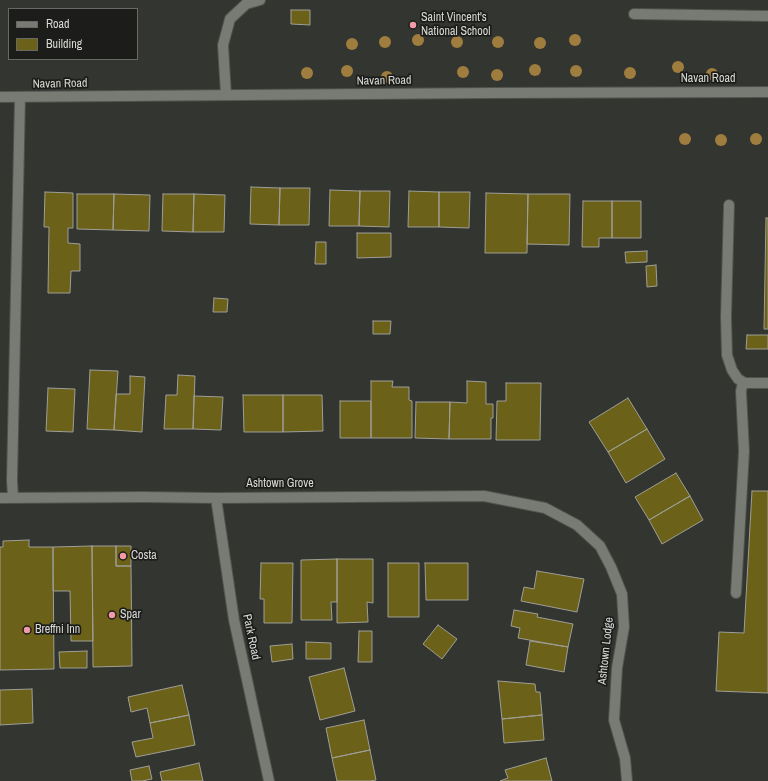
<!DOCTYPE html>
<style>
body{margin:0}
#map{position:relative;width:768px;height:781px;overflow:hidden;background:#333530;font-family:"Archivo Narrow",sans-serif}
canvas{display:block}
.legend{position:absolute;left:8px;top:8px;width:130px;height:52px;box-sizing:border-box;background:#1c1d1a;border:1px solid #686965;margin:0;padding:5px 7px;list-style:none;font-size:12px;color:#d9dad6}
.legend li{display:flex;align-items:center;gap:8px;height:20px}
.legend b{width:20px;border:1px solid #686965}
</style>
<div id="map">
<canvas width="768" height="781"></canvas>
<ul class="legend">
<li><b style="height:5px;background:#787a74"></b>Road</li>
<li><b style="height:11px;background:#6c6119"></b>Building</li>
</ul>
</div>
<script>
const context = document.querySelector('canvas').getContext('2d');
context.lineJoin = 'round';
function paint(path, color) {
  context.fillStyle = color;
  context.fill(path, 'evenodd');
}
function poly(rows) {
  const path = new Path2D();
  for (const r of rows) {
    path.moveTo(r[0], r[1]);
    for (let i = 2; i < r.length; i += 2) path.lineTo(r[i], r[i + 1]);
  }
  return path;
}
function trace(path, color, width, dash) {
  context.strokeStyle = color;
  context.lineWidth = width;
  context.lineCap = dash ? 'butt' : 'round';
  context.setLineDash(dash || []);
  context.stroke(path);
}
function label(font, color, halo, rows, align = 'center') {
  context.font = font + ' "Archivo Narrow",sans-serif';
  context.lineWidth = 3.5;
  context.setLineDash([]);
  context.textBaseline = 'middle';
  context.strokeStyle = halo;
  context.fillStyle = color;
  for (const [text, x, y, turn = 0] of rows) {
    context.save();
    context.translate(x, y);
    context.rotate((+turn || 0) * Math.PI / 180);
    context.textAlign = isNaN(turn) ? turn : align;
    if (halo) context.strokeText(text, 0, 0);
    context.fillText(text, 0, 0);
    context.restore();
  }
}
const building = poly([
 [291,10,310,10,310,25,291,24,291,10],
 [251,187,280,188,279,225,250,224,251,187],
 [280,188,310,188,309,225,279,225,280,188],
 [330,190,360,191,359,226,329,226,330,190],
 [360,191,390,191,389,227,359,226,360,191],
 [409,191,439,192,439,227,408,227,409,191],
 [45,192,73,193,73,228,68,228,68,243,80,244,80,271,71,271,70,293,48,293,49,227,44,227,45,192],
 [439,192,470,192,469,228,439,227,439,192],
 [486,193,528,194,527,253,485,253,486,193],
 [77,194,114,194,113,230,77,229,77,194],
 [114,194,150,195,149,231,113,230,114,194],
 [163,194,194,194,193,232,162,231,163,194],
 [194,194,225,195,224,232,193,232,194,194],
 [528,194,570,194,569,245,527,244,528,194],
 [583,201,612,201,612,238,599,238,599,247,582,247,583,201],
 [612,201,641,201,641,238,612,238,612,201],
 [766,218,768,218,768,329,764,329,766,218],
 [357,233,391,233,391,257,357,258,357,233],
 [316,242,326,242,326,264,315,264,316,242],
 [647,251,647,262,626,263,625,252,647,251],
 [656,265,657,286,647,287,646,266,656,265],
 [214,298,228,299,227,312,213,312,214,298],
 [373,321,391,321,390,334,373,334,373,321],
 [747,335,768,335,768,349,746,349,747,335],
 [90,370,118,371,114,430,87,429,90,370],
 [178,375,195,376,193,429,164,429,166,395,177,395,178,375],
 [130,376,145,377,142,432,114,430,116,394,130,394,130,376],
 [371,381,393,381,392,387,409,387,409,400,412,401,412,438,371,438,371,381],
 [467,381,486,382,486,404,493,404,493,418,491,418,491,439,449,439,450,402,467,403,467,381],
 [506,383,541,383,540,440,496,440,497,401,506,401,506,383],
 [48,388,75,389,73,432,46,431,48,388],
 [243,395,283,395,283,432,244,432,243,395],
 [283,395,322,395,323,431,283,432,283,395],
 [194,396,223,397,221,430,193,429,194,396],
 [628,398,647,429,608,452,589,422,628,398],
 [340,401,371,401,371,438,340,438,340,401],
 [416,402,450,402,449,439,415,438,416,402],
 [647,429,665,459,626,483,608,452,647,429],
 [676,473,690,496,649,520,635,497,676,473],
 [752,491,768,491,768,693,716,691,719,632,744,633,752,491],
 [690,496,703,520,662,544,649,520,690,496],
 [29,540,29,547,53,547,54,669,0,670,0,547,3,547,3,541,29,540],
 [92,546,116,546,116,566,131,566,132,666,93,667,92,546],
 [92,546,93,641,71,641,70,591,53,591,53,547,92,546],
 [116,546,131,546,131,566,116,566,116,546],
 [337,559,373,559,373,603,367,602,368,622,337,623,337,559],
 [337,559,337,602,331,602,332,620,301,620,301,560,337,559],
 [261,563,293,563,292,623,264,623,264,599,260,599,261,563],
 [388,563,419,563,419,617,388,617,388,563],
 [425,563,468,563,468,600,426,600,425,563],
 [537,571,584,579,577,612,521,601,524,587,534,589,537,571],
 [514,610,538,614,537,617,573,624,568,647,518,638,520,628,511,626,514,610],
 [438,625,457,639,442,659,423,644,438,625],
 [359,631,372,631,372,662,358,662,359,631],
 [530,641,568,647,564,672,526,665,530,641],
 [306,642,331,643,331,659,306,659,306,642],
 [292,644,293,659,272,662,270,646,292,644],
 [87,651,87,668,60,668,59,652,87,651],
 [344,668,355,711,320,720,309,677,344,668],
 [498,681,535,684,536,692,540,692,542,715,502,719,498,681],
 [182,685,189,715,150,723,147,708,131,712,128,697,182,685],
 [32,689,33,723,0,725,0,690,32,689],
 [189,715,195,745,136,757,132,742,153,738,150,723,189,715],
 [542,715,544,740,504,743,502,719,542,715],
 [364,720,370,750,332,758,326,728,364,720],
 [370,750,376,780,370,781,337,781,332,758,370,750],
 [546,758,552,781,500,781,508,778,505,770,546,758],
 [199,763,203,781,162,781,160,772,199,763],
 [149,766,152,779,142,781,132,781,130,770,149,766]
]);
paint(building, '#6c6119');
trace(building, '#9f9e97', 1);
const lane = poly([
 [226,95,223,45,230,19,246,4,260,0],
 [729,205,726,317,727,355,732,370,738,379,745,383,768,383],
 [736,593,744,451,741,391,743,382]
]);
const street = poly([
 [634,14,768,16],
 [0,498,143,497,216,498,484,496,545,508,577,525,600,546,611,567,622,594,624,627,617,668,614,720,625,758,627,781],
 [13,498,12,480,20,97],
 [216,498,234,620,269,781]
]);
const secondary = poly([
 [0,97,489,93,768,92]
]);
trace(lane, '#50524d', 12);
trace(street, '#50524d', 12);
trace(secondary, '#50524d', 12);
trace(lane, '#787a74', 10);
trace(street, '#787a74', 10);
trace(secondary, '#787a74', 10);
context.fillStyle = '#9f7d3e';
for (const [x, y] of [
 [418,40],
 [575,40],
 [385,42],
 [457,42],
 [498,42],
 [540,43],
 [352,44],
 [678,67],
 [535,70],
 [347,71],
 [576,71],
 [463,72],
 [307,73],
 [630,73],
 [712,74],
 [497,75],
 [387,77],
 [685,139],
 [756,139],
 [721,140]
]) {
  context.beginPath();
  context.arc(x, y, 6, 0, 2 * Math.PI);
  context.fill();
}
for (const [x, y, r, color] of [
 [413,25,4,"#f39aa8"],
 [123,556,4,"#f39aa8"],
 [112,615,4,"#f39aa8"],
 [27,630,4,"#f39aa8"]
]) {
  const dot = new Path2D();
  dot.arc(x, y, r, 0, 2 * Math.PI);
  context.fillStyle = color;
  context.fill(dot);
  trace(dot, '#1c1d1a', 1.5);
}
label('12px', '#d9dad6', '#1c1d1a', [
 ["Saint Vincent's",421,18],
 ["National School",421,32],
 ["Costa",131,556],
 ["Spar",120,615],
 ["Breffni Inn",35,630]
], 'left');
label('12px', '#d9dad6', '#1c1d1a', [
 ["Navan Road",708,79],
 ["Navan Road",384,81,-1],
 ["Navan Road",60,84,-1],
 ["Ashtown Grove",280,484],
 ["Park Road",251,637,78],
 ["Ashtown Lodge",606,651,-84]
]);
</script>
